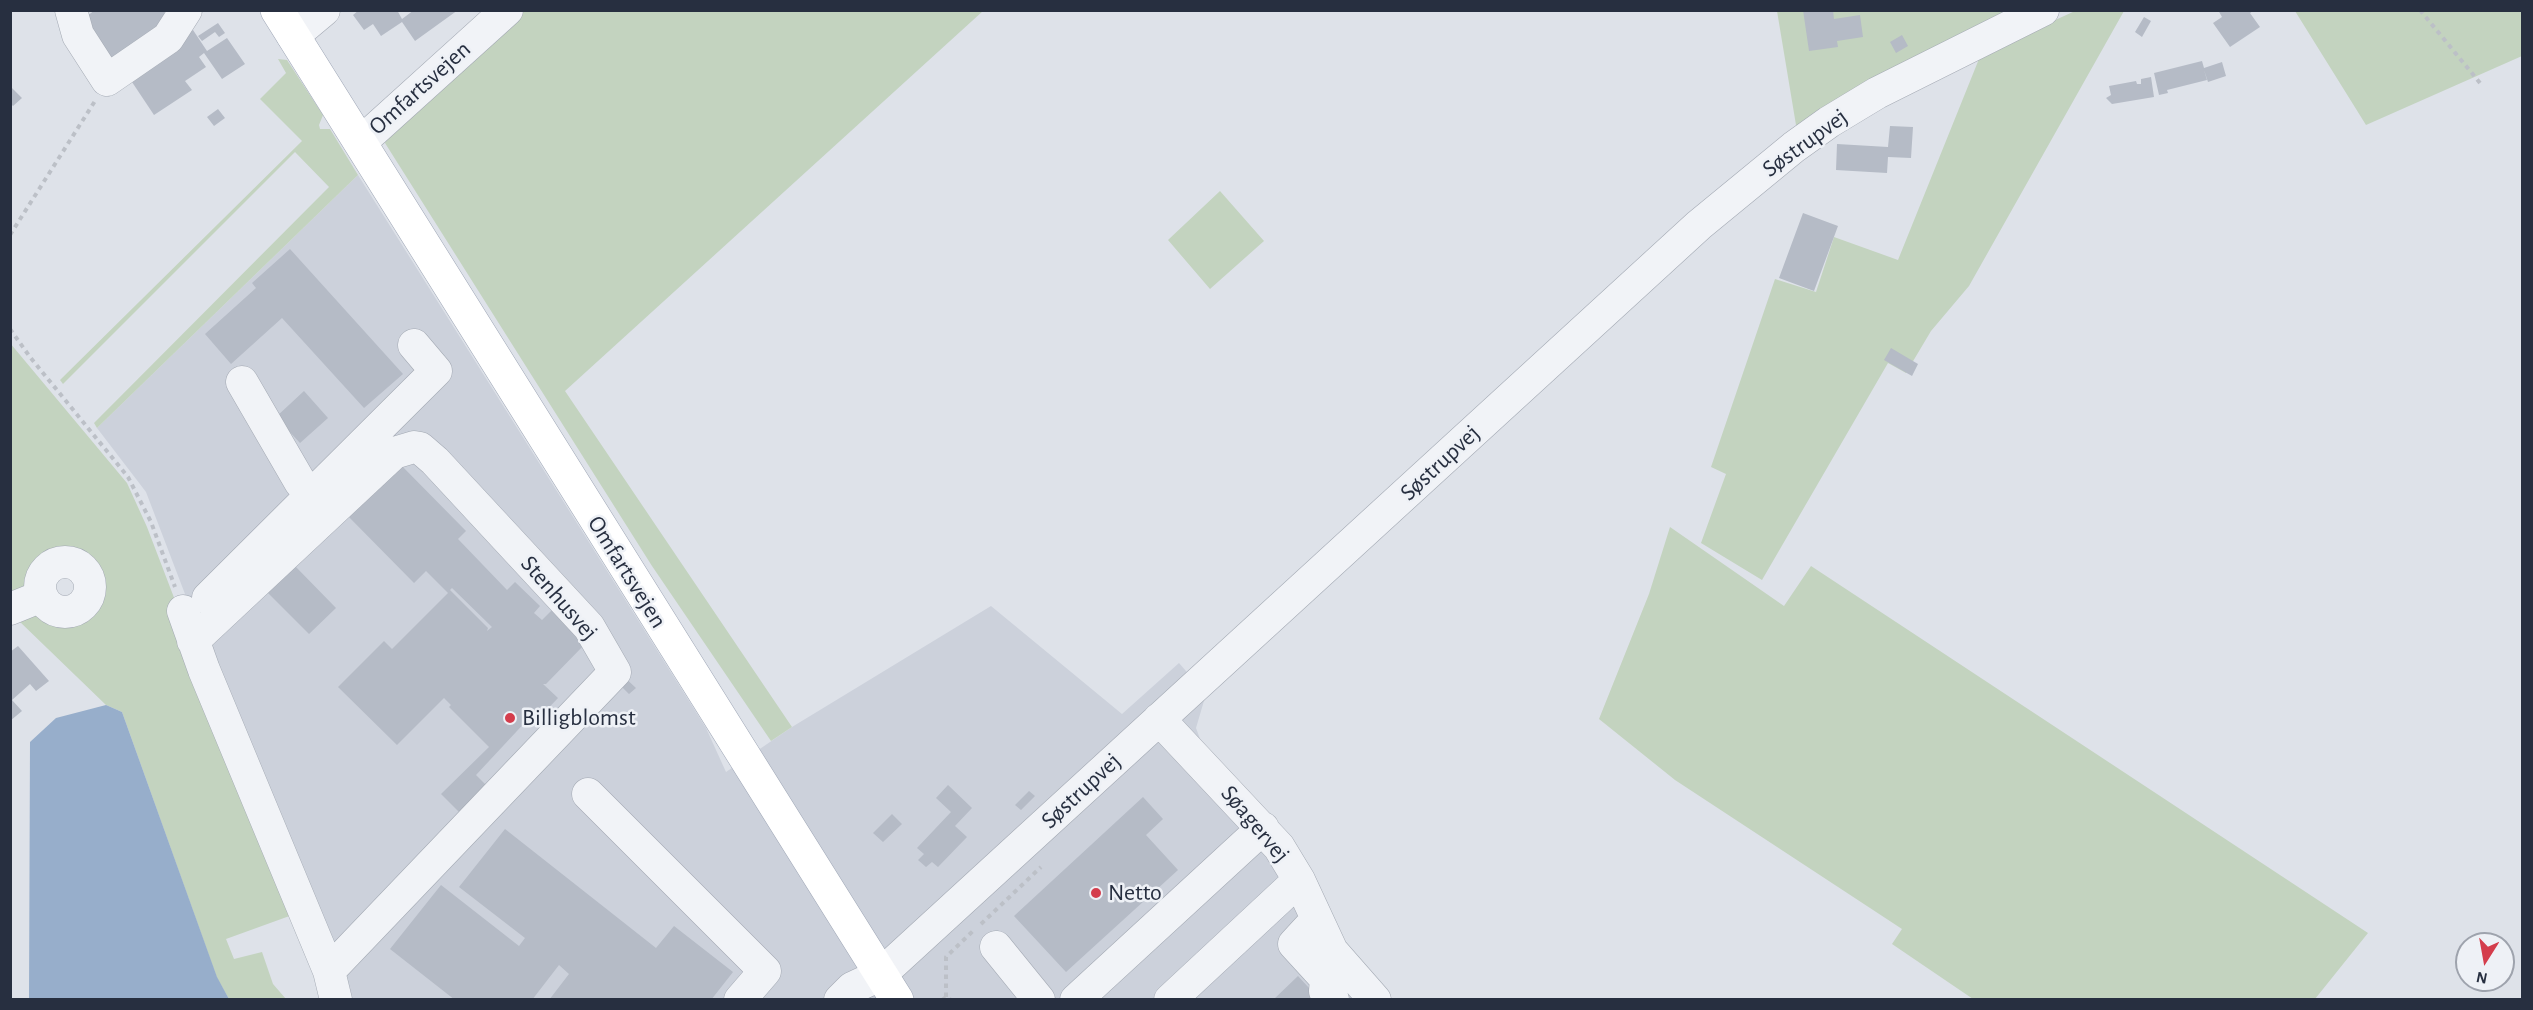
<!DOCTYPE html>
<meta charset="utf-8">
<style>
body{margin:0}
#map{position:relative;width:2533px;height:1010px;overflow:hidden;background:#dee2e9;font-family:"Alegreya Sans",sans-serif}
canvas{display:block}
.frame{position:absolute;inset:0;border:12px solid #272f40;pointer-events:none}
.north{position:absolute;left:2455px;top:932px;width:60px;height:60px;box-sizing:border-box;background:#eef1f6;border:2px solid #9ea3ad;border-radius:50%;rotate:191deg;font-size:16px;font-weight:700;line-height:24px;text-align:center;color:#272f40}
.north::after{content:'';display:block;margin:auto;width:21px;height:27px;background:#d43d4c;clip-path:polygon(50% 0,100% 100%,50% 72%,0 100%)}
</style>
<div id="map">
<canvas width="2533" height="1010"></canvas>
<div class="frame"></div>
<div class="north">N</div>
</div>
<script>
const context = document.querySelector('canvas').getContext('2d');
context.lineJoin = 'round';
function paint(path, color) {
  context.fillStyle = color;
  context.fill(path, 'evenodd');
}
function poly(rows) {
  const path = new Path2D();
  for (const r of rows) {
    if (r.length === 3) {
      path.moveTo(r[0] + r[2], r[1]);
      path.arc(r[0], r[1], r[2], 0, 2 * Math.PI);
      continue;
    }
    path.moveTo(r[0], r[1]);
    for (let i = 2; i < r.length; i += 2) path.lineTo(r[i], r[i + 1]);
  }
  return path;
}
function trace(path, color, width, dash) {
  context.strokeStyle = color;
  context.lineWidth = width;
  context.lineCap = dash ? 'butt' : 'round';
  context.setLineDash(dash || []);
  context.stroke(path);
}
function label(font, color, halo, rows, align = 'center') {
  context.font = font + ' "Alegreya Sans",sans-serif';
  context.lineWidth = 5;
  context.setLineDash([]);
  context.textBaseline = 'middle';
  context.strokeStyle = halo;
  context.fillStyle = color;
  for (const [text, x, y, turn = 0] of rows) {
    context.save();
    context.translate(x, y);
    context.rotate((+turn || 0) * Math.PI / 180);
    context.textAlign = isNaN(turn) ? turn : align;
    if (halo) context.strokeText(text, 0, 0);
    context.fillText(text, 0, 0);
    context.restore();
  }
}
paint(poly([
 [358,175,706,728,726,772,792,727,991,606,1122,714,1179,663,1206,694,1196,728,1203,747,1350,957,1390,999,351,999,211,662,146,492,97,428]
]), '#ccd1db');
paint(poly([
 [519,11,983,11,565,391,792,727,771,741,652,566,385,143,388,128],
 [1777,11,2020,11,1797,131],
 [2075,11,2124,11,1969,286,1931,331,1906,373,1888,363,1762,580,1701,543,1726,474,1711,467,1775,279,1816,292,1834,237,1898,260,1981,54],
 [2295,11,2522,11,2522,56,2366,125],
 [278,59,287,60,323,115,319,125,320,129,330,129,358,175,97,428,94,423,329,187,295,152,63,384,60,380,302,141,260,99,286,73],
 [1220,191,1264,241,1210,289,1168,240],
 [10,343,127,483,147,527,295,914,226,939,234,959,262,952,273,984,286,999,229,999,217,978,122,712,106,705,18,620,39,611,63,622,89,612,100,591,91,565,73,556,55,556,39,566,29,588,11,596],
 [1670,527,1784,606,1811,566,2368,933,2315,999,1973,999,1892,944,1902,929,1675,780,1599,719,1649,594]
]), '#c3d3bf');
paint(poly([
 [106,705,122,712,217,977,229,999,29,999,30,742,56,718]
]), '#97aecb');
paint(poly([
 [95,10,163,10,171,22,112,62,83,19],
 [359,10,397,10,402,19,414,10,458,10,415,41,402,22,381,36,373,24,364,30,353,15],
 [1803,10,1833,10,1834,19,1860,15,1863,37,1837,41,1838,47,1809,51],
 [2218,10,2254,10,2250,13,2260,27,2230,47,2213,23,2222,17],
 [2144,17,2151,21,2142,37,2135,32],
 [218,23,225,33,219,37,215,32,202,41,198,36],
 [193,30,207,51,227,38,245,64,222,79,204,53,199,57,206,67,185,81,192,90,154,115,128,76],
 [1902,35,1908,46,1896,53,1890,42],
 [2202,61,2204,68,2222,62,2226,76,2208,82,2204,70,2207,80,2167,90,2168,93,2159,95,2154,73],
 [2151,77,2154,97,2112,104,2106,98,2111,95,2109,86,2136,81,2137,84,2141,84,2141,79],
 [10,86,22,98,13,106,10,103],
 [218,109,225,118,214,126,207,117],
 [1890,126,1913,127,1911,158,1888,157,1887,173,1836,170,1837,144,1888,147],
 [1803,213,1838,226,1814,291,1779,278],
 [290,249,403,374,364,408,282,318,231,364,205,334,256,288,252,283],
 [1891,348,1918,364,1912,376,1884,360],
 [304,391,328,418,300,443,276,417],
 [397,461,466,531,458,539,507,590,515,582,540,606,534,613,542,620,552,610,585,644,546,684,543,684,558,698,535,722,530,717,476,775,494,793,467,820,441,794,489,747,449,707,451,705,444,698,397,745,338,687,384,641,392,649,448,593,426,571,414,583,345,513],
 [452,588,492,627,487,631,488,628,450,590],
 [294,565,336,608,309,634,267,592],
 [18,646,49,681,36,691,30,684,12,700,22,711,10,721,10,652],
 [623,676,636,688,629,694,617,682],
 [948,785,972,808,955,826,967,837,938,867,932,862,926,867,918,860,924,854,917,848,951,812,936,798],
 [1029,791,1035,796,1021,810,1015,805],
 [1143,797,1163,819,1146,835,1178,870,1066,972,1014,916],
 [892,814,902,824,883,842,873,833],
 [505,829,656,948,674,926,733,972,711,1000,549,1000,569,974,559,965,532,1000,455,1000,390,949,441,885,519,946,525,938,459,887],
 [1298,976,1320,1000,1273,1000]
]), '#b5bbc6');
const minor = poly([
 [71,10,78,35,107,80,168,38,186,10],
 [293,36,324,10],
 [361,142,507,10],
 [242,382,300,482,312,496],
 [65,587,25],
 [208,598,436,371,414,345],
 [10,609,42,596],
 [183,611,204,670,329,971,336,1000],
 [193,641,394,453,414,447,420,448,435,461,589,627,615,672,329,971],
 [1159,719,1279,847,1299,880,1332,951,1375,1000],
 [588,794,765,971,740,1000],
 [1317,919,1294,944,1326,979,1325,991,1333,1000],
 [996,947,1039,1000],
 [840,1000,852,988,880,975,1699,225,1794,147,1829,122,1877,93,2043,10],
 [1076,1000,1263,828],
 [1170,1000,1299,880]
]);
const major = poly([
 [277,10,897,1000]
]);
trace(minor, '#a3a9b3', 33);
trace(major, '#9da5b5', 34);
trace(poly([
 [2420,10,2480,83],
 [10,235,95,101],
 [10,329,30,357,128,477,151,522,175,587],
 [981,924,1041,867],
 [946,997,946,957,973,931],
 [942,1000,946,997,951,1000]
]), '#bcc0c7', 4, [4.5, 4.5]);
trace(minor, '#f1f3f7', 32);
trace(major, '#fff', 33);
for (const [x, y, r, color] of [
 [510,718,6,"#d43d4c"],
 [1096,893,6,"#d43d4c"]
]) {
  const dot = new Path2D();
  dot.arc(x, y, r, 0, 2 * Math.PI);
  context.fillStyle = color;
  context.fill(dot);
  trace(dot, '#eef1f6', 2);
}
label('24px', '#272f40', '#eef1f6', [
 ["Omfartsvejen",420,88,-42],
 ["Søstrupvej",1805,143,-36],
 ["Søstrupvej",1440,463,-43],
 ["Omfartsvejen",627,572,58],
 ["Stenhusvej",559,598,49],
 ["Søstrupvej",1081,791,-43],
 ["Søagervej",1255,824,50]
]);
label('24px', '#272f40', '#eef1f6', [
 ["Billigblomst",522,718],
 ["Netto",1108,893]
], 'left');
</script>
